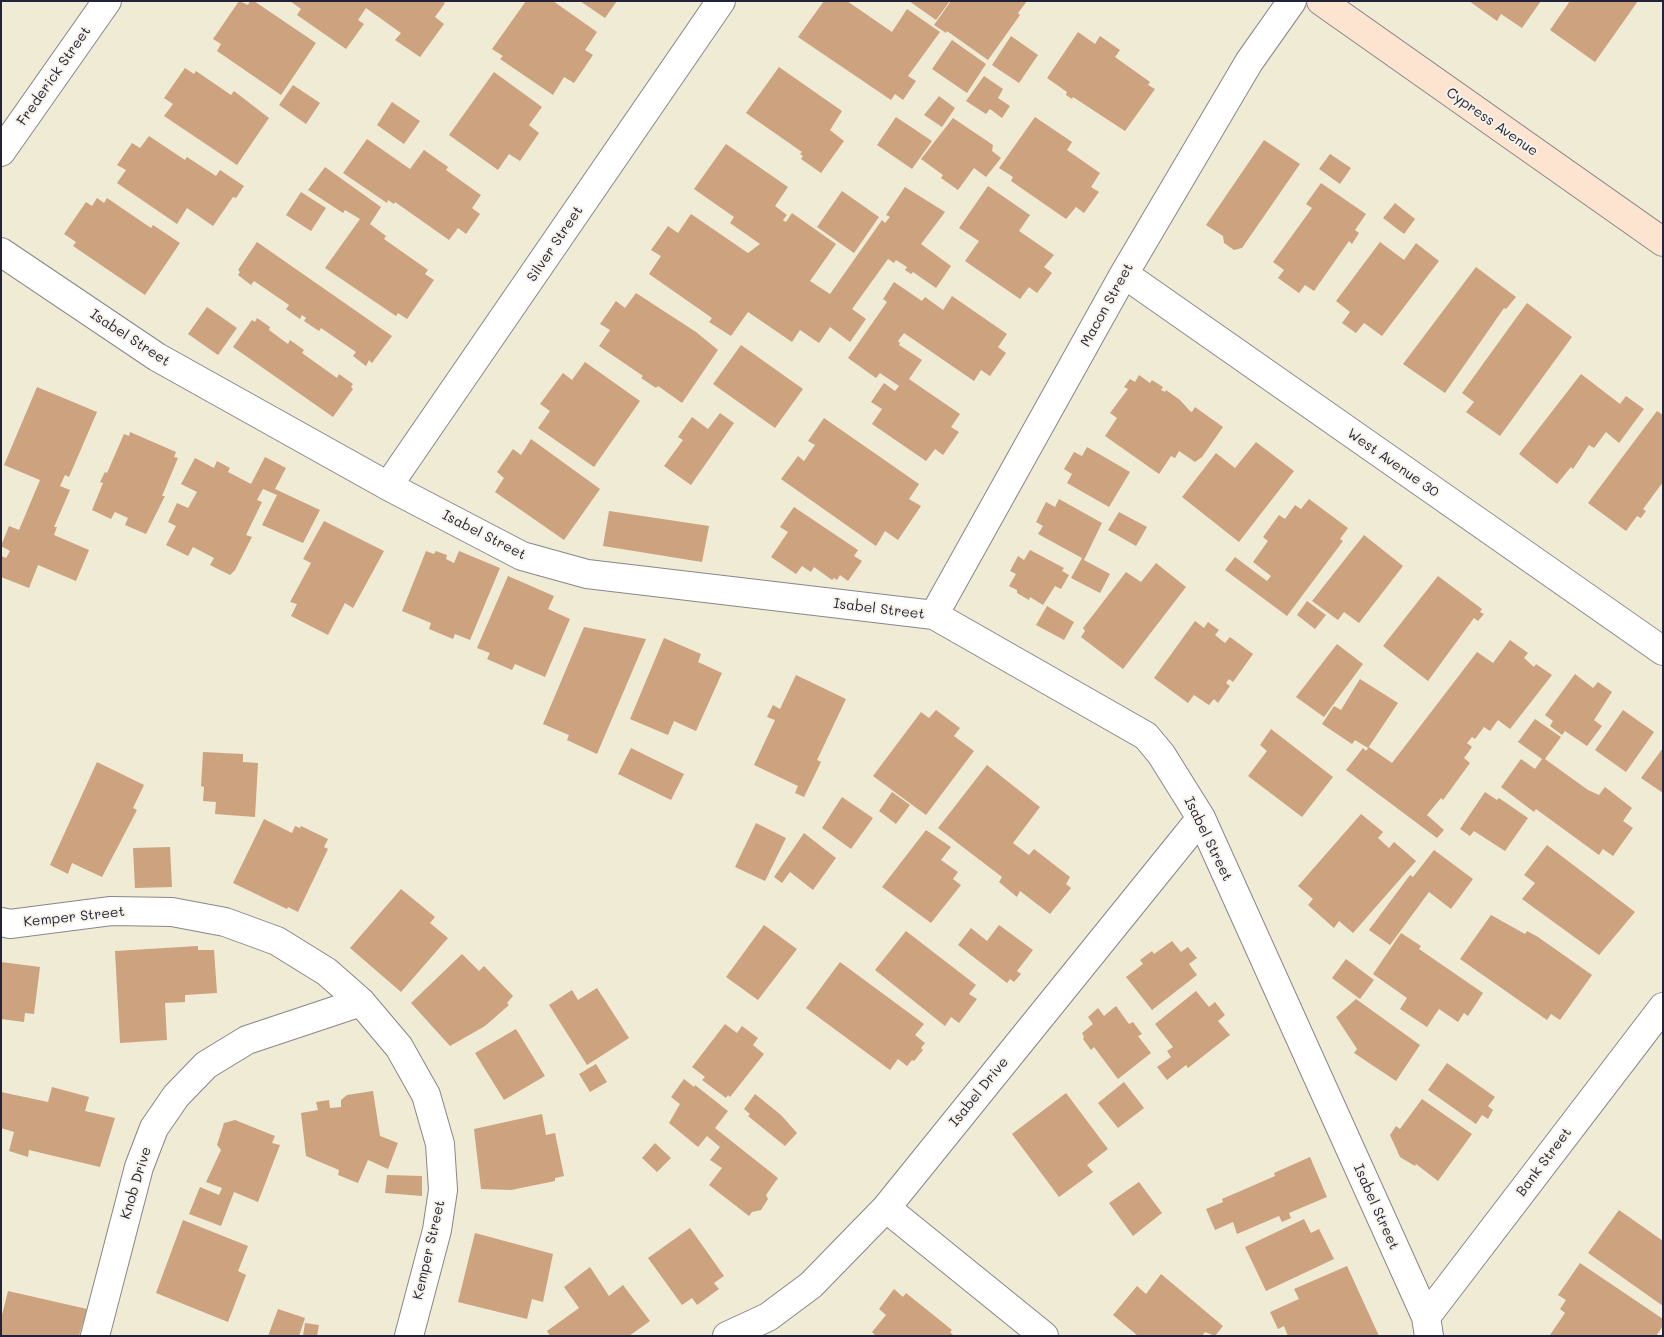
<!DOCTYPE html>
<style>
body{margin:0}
#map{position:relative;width:1664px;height:1337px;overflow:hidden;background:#f0ebd5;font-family:Mali,sans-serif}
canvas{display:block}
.frame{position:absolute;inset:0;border:2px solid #22223b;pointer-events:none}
</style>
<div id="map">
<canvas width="1664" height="1337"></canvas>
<div class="frame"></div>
</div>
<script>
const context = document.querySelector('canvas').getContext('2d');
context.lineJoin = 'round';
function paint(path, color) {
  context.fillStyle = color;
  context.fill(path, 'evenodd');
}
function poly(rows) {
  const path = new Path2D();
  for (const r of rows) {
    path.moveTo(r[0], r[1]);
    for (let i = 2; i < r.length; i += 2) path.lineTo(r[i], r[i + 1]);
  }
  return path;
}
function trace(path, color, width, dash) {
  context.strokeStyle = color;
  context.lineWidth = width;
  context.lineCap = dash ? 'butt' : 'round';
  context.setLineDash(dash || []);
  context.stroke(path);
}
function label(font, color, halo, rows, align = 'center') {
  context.font = font + ' Mali,sans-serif';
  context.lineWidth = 4;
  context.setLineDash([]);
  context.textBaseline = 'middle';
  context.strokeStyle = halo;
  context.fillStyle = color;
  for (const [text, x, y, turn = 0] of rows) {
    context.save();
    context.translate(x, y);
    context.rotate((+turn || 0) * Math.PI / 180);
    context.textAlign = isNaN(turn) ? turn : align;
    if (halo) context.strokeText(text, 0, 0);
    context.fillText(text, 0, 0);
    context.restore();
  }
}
paint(poly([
 [239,1,248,5,250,1,254,1,316,43,281,95,217,51,221,44,213,39],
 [290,1,442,1,445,3,435,17,444,24,420,57,395,40,401,33,366,8,358,20,364,24,346,49,297,15,301,9],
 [526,1,553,1,597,32,585,50,593,55,574,83,564,77,553,95,500,59,503,56,492,49],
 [580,1,617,1,605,18],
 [824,1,847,1,892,32,907,9,940,32,908,76,916,81,903,100,895,94,891,100,798,37],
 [909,1,950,1,936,20],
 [951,1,1027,1,1018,13,1020,15,988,60,947,31,946,33,934,25],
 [1469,1,1541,1,1522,28,1501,14,1497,21],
 [1570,1,1638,1,1595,62,1550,30],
 [1078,32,1095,44,1100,36,1120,50,1115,57,1150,82,1148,85,1155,89,1125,131,1073,97,1072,99,1066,95,1067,92,1047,78],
 [1011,36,1038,55,1019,83,992,65],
 [952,40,986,64,967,93,932,69],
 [779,67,842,111,830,130,844,141,821,173,801,159,803,156,800,154,802,152,746,113],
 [185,68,194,74,196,71,231,95,234,91,269,118,237,165,164,116,173,104,164,98],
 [494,72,542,107,529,125,539,133,520,161,509,154,498,170,449,135],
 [984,76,1003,89,998,98,1010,106,1002,118,990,109,986,114,966,101],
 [293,85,320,103,306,124,279,105],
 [939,96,955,108,942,127,924,115],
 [392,102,420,121,404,144,377,125],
 [896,117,932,141,912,169,877,145],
 [1035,117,1072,142,1067,150,1100,173,1091,187,1099,192,1084,213,1076,207,1066,219,1011,181,1013,177,999,168],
 [953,118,993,145,992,151,1001,158,986,177,974,168,958,190,941,178,943,175,921,159],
 [149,136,185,160,187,157,216,176,220,170,244,186,236,198,233,197,213,226,187,208,177,224,117,183,126,170,117,165,132,143,140,148],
 [367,139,410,169,424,150,448,167,446,170,481,195,472,208,480,214,466,234,458,228,449,240,395,202,394,204,388,200,387,203,343,173],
 [1264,140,1300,164,1242,248,1234,250,1224,243,1223,236,1206,225],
 [726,144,788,187,775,206,787,215,783,220,786,222,792,213,836,244,810,281,830,294,882,220,885,223,890,217,886,215,905,187,945,212,921,244,951,266,936,288,913,272,911,274,905,270,907,267,896,260,894,263,888,259,852,309,866,319,850,342,830,327,819,343,800,330,792,342,748,312,731,336,709,322,712,318,649,274,661,256,651,250,668,226,678,233,691,214,748,253,760,244,730,223,734,217,694,189],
 [1330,154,1351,168,1340,184,1319,169],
 [325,167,381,207,370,224,386,236,384,239,428,270,425,274,434,280,407,319,398,313,396,316,325,268,360,219,345,210,343,213,308,190],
 [1321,183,1366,214,1355,230,1359,233,1352,244,1349,241,1314,291,1305,285,1299,293,1278,278,1284,270,1273,262,1312,208,1306,204],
 [988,186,1030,215,1019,231,1054,255,1044,267,1052,273,1037,293,1029,287,1020,299,965,261,979,241,959,228],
 [842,191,879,217,854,253,817,227],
 [301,192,326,208,311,231,286,215],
 [97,198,104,203,107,198,151,228,153,225,180,243,145,295,73,246,76,242,64,234,86,202,92,206],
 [1395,203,1415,219,1404,234,1383,218],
 [257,242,392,336,372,363,369,360,366,366,353,356,356,352,321,328,319,331,304,321,306,318,302,315,300,319,286,309,289,305,254,281,251,285,238,275,240,272,238,270],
 [1380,242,1404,260,1416,243,1439,261,1382,336,1364,323,1356,333,1342,323,1350,312,1336,301],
 [1476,267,1516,297,1506,309,1504,308,1445,393,1403,364],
 [894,282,922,301,925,297,943,310,952,296,1007,334,998,347,1006,353,990,376,981,370,974,381,904,333,898,341,900,343,899,345,922,360,909,379,960,414,951,427,959,432,943,455,935,449,926,461,872,424,882,409,871,402,884,383,895,391,899,386,880,373,876,378,848,358,887,302,883,299],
 [636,293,696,332,718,350,682,403,658,386,656,388,641,378,643,376,599,346,610,330,600,324,616,301,625,308],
 [1527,303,1572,337,1500,436,1466,412,1474,402,1462,393],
 [207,307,237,328,218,355,188,334],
 [257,318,270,327,269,330,288,344,290,340,304,350,302,353,337,378,339,374,353,384,351,387,353,389,333,417,233,347,252,320,255,322],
 [741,345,803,389,775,428,713,384],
 [585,362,640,401,594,467,538,428,550,411,540,404,563,373,572,380],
 [1581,374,1620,404,1626,396,1644,409,1619,443,1606,432,1594,448,1589,445,1573,469,1571,467,1557,484,1519,454],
 [1139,375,1150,383,1152,380,1163,387,1161,390,1165,392,1166,390,1180,400,1190,411,1192,412,1195,407,1223,427,1202,457,1195,462,1179,451,1175,458,1171,456,1159,474,1105,436,1117,418,1110,413,1128,389,1124,387,1130,379,1135,382],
 [37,387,97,412,69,477,65,475,60,486,70,490,54,527,57,527,54,535,89,550,76,581,38,565,29,588,1,577,1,556,6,558,10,551,1,546,9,526,19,530,40,480,4,465],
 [1657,411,1663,415,1663,482,1643,509,1646,511,1641,518,1637,516,1626,531,1588,503],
 [720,413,734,423,691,485,664,466,683,440,678,437,692,417,708,429],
 [824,418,919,484,909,499,921,506,898,540,885,531,876,546,781,479,798,456,804,461,815,445,808,441],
 [130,432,176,452,174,457,178,458,162,496,165,496,146,534,125,525,128,518,115,512,111,519,92,510,103,483,100,482,105,472,107,473,124,434,129,436],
 [531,439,600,489,564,540,495,492,504,478,497,472,513,449,521,455],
 [1256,442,1294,471,1239,542,1182,497,1216,453,1235,468],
 [1087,447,1130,472,1109,507,1067,483,1072,474,1064,469,1074,452,1082,456],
 [265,457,286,468,275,489,320,510,303,543,262,525,277,495,263,489,257,500,262,502,246,535,252,537,235,570,230,575,210,565,214,558,193,547,188,556,166,545,176,526,168,522,177,503,188,508,197,492,181,484,195,458,214,468,217,461,230,468,228,472,251,484],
 [1059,499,1102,523,1084,560,1110,574,1100,593,1071,578,1082,558,1038,534,1043,526,1036,522,1046,502,1055,507],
 [1309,499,1348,528,1340,539,1343,541,1287,616,1225,570,1235,557,1267,581,1271,576,1253,562,1268,541,1263,537,1279,515,1285,519,1295,505,1301,509],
 [794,507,858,550,854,556,862,561,848,581,840,575,837,580,834,578,832,580,814,567,811,572,802,566,796,574,771,557,788,532,780,527],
 [609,511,709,526,702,562,603,546],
 [1119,512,1147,527,1136,546,1108,530],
 [324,521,384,551,353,608,345,603,328,635,291,616,297,604,290,602,311,563,303,559],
 [1364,535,1403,566,1359,623,1344,612,1338,620,1312,601],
 [1030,550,1064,568,1062,571,1069,575,1061,589,1055,586,1043,605,1030,597,1029,600,1017,593,1017,590,1009,586,1016,574,1010,571,1018,556,1024,560],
 [426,551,434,554,436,551,447,555,446,559,454,563,459,551,500,568,470,640,455,634,453,639,429,629,431,623,402,611],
 [1156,563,1186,587,1123,669,1081,637,1085,631,1083,628,1126,572,1141,582],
 [508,576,554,596,548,609,570,619,545,677,515,664,512,670,487,659,490,653,477,648],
 [1438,576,1482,609,1480,612,1484,614,1478,621,1474,618,1428,681,1383,646],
 [1307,601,1326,615,1315,629,1297,615],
 [1047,606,1074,622,1064,640,1036,625],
 [1195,621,1204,628,1208,622,1219,630,1215,635,1225,643,1230,637,1253,654,1233,682,1229,679,1226,683,1230,686,1218,703,1214,699,1209,705,1194,695,1188,703,1154,678],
 [584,627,646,639,597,754,567,740,569,735,543,724],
 [664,638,701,654,698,662,722,673,696,731,674,721,668,735,630,719],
 [1510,640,1528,653,1524,658,1534,667,1536,664,1552,675,1510,729,1498,720,1490,731,1484,727,1475,739,1472,737,1467,743,1472,747,1464,758,1470,763,1443,800,1441,798,1427,815,1444,830,1437,838,1346,770,1363,748,1366,751,1369,747,1392,763,1477,652,1493,663],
 [1337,644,1363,664,1324,717,1296,697],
 [1575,674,1593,688,1598,682,1612,692,1594,720,1602,726,1587,746,1565,731,1562,735,1550,726,1553,721,1545,715],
 [796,675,846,699,817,760,821,762,804,797,795,793,798,786,754,765,775,720,767,717,773,705,780,709],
 [1360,679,1398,703,1368,748,1355,740,1352,744,1322,724,1334,706,1341,710],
 [936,710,960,728,954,736,974,751,926,815,873,776,921,712,929,718],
 [1623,710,1654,732,1626,772,1595,750],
 [1535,719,1561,737,1545,759,1588,790,1599,795,1605,787,1632,808,1623,821,1633,828,1613,856,1603,849,1599,855,1536,809,1534,812,1501,787,1521,759,1535,769,1542,759,1518,742],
 [1271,729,1333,777,1302,817,1248,776,1267,751,1260,745],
 [631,748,684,774,671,800,618,774],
 [1663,748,1663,793,1641,778],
 [203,752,243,754,243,762,258,763,255,817,215,814,216,802,203,801,204,787,201,786],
 [97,762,144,785,133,808,137,810,102,877,72,863,68,874,50,865],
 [987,765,1040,807,1013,843,1029,855,1034,849,1070,877,1066,884,1071,888,1050,914,1020,891,1017,897,999,882,1002,877,938,828],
 [892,792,910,805,896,824,879,811],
 [1485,792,1497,800,1499,798,1528,818,1505,851,1474,831,1470,836,1460,829],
 [842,797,873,818,851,849,822,828],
 [1361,814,1383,832,1378,838,1389,848,1394,842,1416,861,1353,933,1339,921,1334,928,1308,905,1313,899,1298,886],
 [264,819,292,833,295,826,300,828,301,826,328,839,324,847,328,849,298,912,288,907,287,909,233,883],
 [756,823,786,838,765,881,735,867],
 [926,830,951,847,941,860,958,872,953,879,961,885,931,923,882,887],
 [804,833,836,858,813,890,790,872,782,883,774,877],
 [1547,845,1635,912,1599,955,1522,899,1535,883,1524,875],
 [170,847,172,887,135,888,133,848],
 [1434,850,1473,879,1451,909,1429,892,1390,945,1369,930,1410,875,1413,877],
 [401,889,435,917,430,923,448,938,401,992,350,948],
 [1491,915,1525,934,1527,931,1538,937,1592,975,1560,1020,1551,1014,1547,1020,1460,959],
 [764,925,797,949,758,1000,726,977],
 [999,925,1033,950,1017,971,1021,974,1014,982,1010,979,1007,983,958,945,971,928,987,941],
 [906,931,976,985,969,994,977,999,959,1023,951,1017,945,1026,875,970],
 [1401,933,1421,946,1419,949,1483,993,1468,1016,1464,1013,1458,1022,1439,1009,1427,1027,1400,1009,1407,998,1373,974],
 [1172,941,1181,952,1188,947,1197,958,1189,964,1197,975,1152,1010,1126,977,1143,964,1140,960,1152,951,1154,954],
 [198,946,198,950,214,950,217,993,185,995,185,1002,165,1003,167,1040,120,1043,115,951],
 [462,954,479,971,484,966,513,996,507,1003,509,1005,485,1026,450,1046,411,1003],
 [1346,959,1374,980,1360,999,1332,978],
 [1,962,40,967,34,1014,25,1013,24,1022,1,1019],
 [840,962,924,1024,915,1035,925,1043,921,1048,923,1050,914,1061,912,1060,907,1066,898,1059,890,1070,806,1008],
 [597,988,629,1038,587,1065,549,1005,572,990,578,1000],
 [1196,991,1209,1007,1215,1002,1225,1015,1218,1021,1230,1035,1188,1068,1186,1065,1167,1080,1157,1067,1171,1057,1167,1051,1173,1047,1155,1024],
 [1356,999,1420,1045,1396,1081,1354,1053,1357,1049,1336,1017],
 [1116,1006,1129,1024,1133,1022,1142,1034,1138,1036,1151,1053,1118,1079,1094,1047,1091,1050,1083,1039,1084,1037,1082,1033,1093,1024,1088,1017,1098,1008,1104,1016],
 [725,1024,737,1033,742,1026,758,1038,753,1045,764,1054,730,1097,728,1095,726,1098,702,1080,705,1077,692,1067],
 [516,1029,545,1076,504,1100,475,1053],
 [1447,1063,1495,1097,1488,1106,1493,1110,1488,1119,1482,1115,1476,1124,1428,1090],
 [596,1064,607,1082,590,1092,579,1074],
 [684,1079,694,1087,695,1085,728,1111,715,1128,778,1178,766,1195,768,1199,761,1210,752,1212,749,1216,709,1185,722,1168,710,1160,720,1147,707,1136,698,1147,669,1123,680,1104,671,1097],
 [1124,1082,1144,1108,1118,1128,1098,1103],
 [52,1087,89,1097,85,1111,115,1118,100,1167,29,1150,28,1157,9,1151,14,1132,1,1128,1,1092,48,1102],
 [373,1091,380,1136,398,1143,388,1169,368,1160,358,1183,338,1175,339,1170,306,1156,301,1113,318,1110,316,1102,329,1100,330,1108,341,1107,341,1100,347,1095],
 [1066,1093,1108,1149,1087,1165,1093,1172,1059,1197,1012,1134],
 [755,1094,781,1115,797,1133,785,1146,748,1116,750,1114,744,1109],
 [1422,1099,1472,1134,1438,1181,1416,1164,1415,1166,1400,1157,1390,1135,1396,1126,1400,1129],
 [542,1114,546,1135,555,1133,564,1176,555,1178,555,1181,511,1190,481,1189,474,1129],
 [235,1120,275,1136,272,1143,280,1145,258,1202,234,1192,221,1226,189,1214,200,1187,219,1195,222,1188,206,1182,221,1150,217,1145,224,1123],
 [655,1143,671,1158,657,1172,642,1158],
 [1310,1157,1327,1197,1289,1213,1291,1218,1282,1222,1279,1216,1237,1234,1233,1222,1215,1230,1206,1209,1223,1202,1222,1199,1275,1176,1274,1173],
 [387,1175,422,1176,422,1196,385,1193],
 [1139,1182,1162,1213,1133,1236,1109,1203],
 [1619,1210,1663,1241,1663,1306,1588,1253],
 [1304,1219,1311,1233,1319,1229,1334,1259,1266,1291,1245,1247],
 [183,1220,248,1246,238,1271,246,1275,228,1322,156,1293],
 [690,1228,724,1276,714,1283,719,1289,697,1305,692,1298,682,1305,648,1258],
 [475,1233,553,1254,543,1302,532,1299,527,1319,458,1302],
 [1580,1263,1663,1319,1663,1326,1656,1336,1550,1335,1565,1313,1560,1309,1566,1300,1558,1295],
 [1347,1266,1379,1336,1288,1336,1284,1326,1278,1329,1270,1312,1299,1299,1294,1289],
 [590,1267,609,1296,623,1285,650,1321,629,1336,550,1336,547,1331,579,1308,564,1287],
 [1161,1274,1223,1326,1215,1336,1205,1332,1202,1336,1138,1336,1113,1315,1137,1286,1146,1294],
 [894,1289,903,1297,906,1293,952,1330,950,1332,954,1336,876,1336,872,1332,886,1315,879,1309],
 [8,1291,87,1309,79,1336,1,1336,1,1319],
 [278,1309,305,1318,299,1336,268,1336],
 [305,1323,319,1325,317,1336,303,1336]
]), '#cca27f');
const street = poly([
 [1,152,107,1],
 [1,252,157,357,388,486,522,556,587,574,934,615,1146,736,1161,754,1201,818,1426,1317,1429,1336],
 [1124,274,1663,651],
 [388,486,721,1],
 [934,615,1124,274,1249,62,1292,1],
 [1,922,10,924,111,911,172,912,225,922,277,941,327,972,361,1002,399,1047,426,1095,440,1144,443,1190,437,1230,409,1336],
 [1426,1317,1663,1007],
 [95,1336,139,1167,154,1128,176,1096,206,1065,247,1040,361,1002],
 [727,1336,768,1317,811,1285,886,1208],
 [1044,1336,886,1208,1201,818]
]);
const secondary = poly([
 [1321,1,1663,242]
]);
trace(street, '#898688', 30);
trace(secondary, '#898688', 30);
trace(street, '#fff', 28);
trace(secondary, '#fde4d1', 28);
label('14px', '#22223b', '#f7f3e8', [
 ["Frederick Street",54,76,-55],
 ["Cypress Avenue",1492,122,35],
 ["Silver Street",555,244,-56],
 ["Macon Street",1107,305,-61],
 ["Isabel Street",130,338,33],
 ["West Avenue 30",1393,463,35],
 ["Isabel Street",484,535,27],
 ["Isabel Street",879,609,7],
 ["Isabel Street",1208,839,64],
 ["Kemper Street",74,917,-6],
 ["Isabel Drive",979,1092,-51],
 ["Bank Street",1544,1162,-53],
 ["Knob Drive",136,1183,-73],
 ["Isabel Street",1376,1207,66],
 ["Kemper Street",429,1250,-77]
]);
</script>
